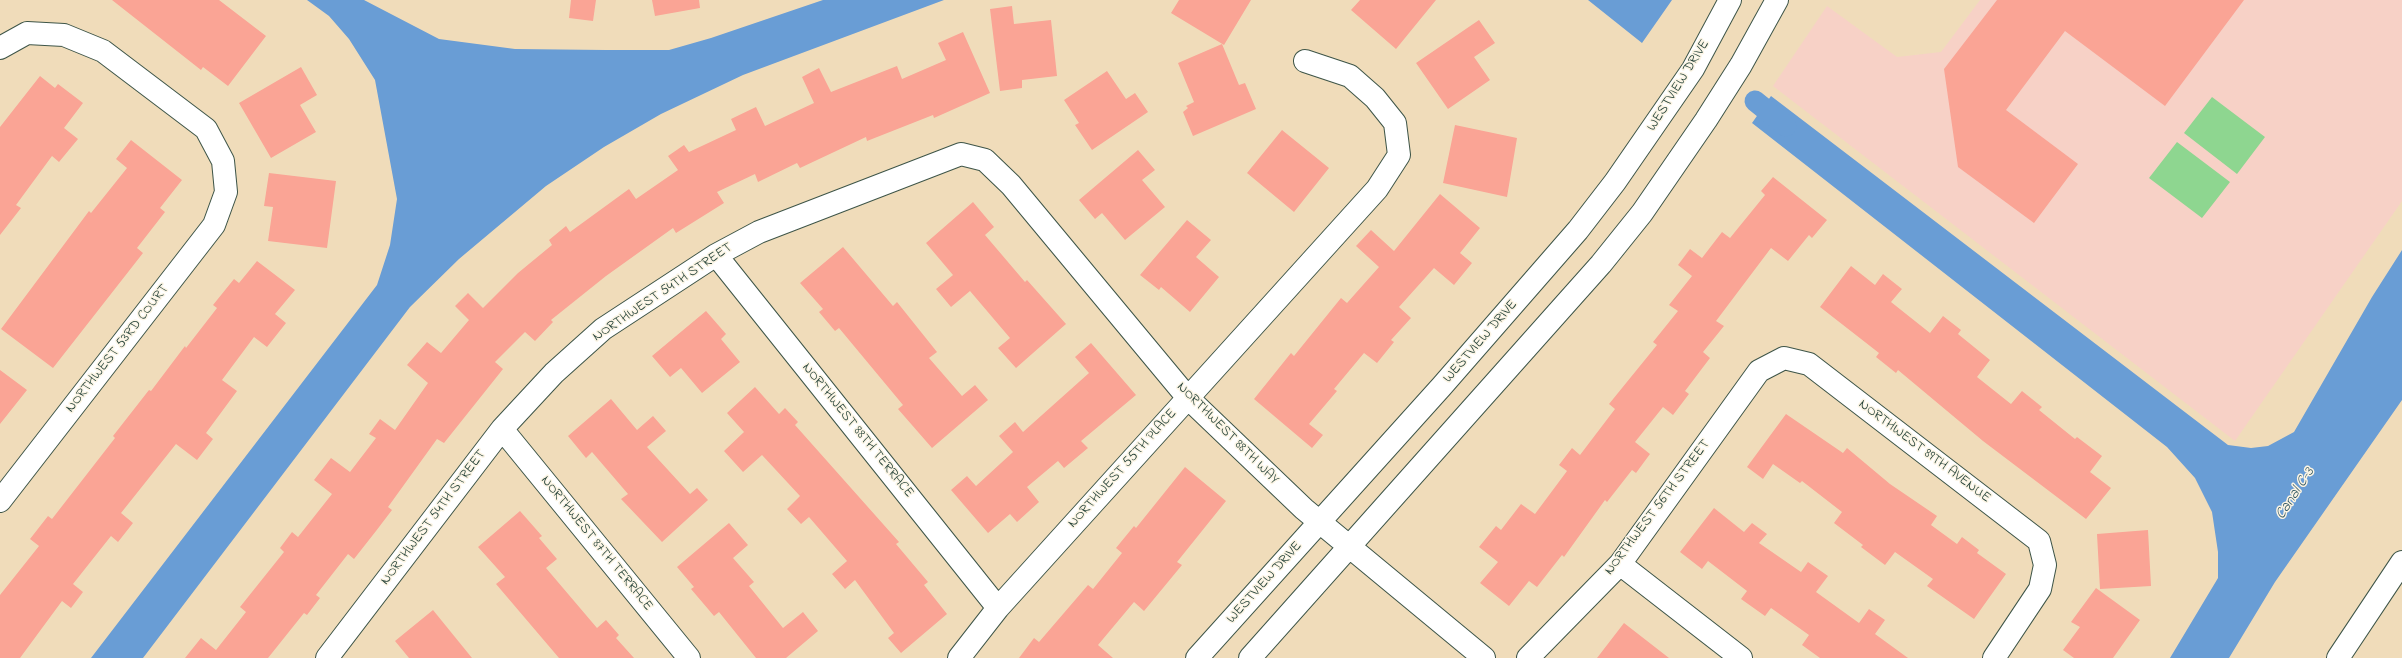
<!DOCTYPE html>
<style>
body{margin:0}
canvas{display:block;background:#f0dcba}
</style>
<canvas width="2402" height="658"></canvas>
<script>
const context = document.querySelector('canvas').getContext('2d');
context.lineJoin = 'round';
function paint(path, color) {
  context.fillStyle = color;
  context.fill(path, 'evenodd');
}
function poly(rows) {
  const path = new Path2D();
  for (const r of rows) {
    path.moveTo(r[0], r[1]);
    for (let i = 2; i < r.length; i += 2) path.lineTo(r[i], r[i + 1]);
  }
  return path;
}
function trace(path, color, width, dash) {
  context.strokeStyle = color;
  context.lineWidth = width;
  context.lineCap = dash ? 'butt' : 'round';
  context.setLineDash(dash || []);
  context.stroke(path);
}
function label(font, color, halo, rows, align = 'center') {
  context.font = font + ' "Indie Flower",sans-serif';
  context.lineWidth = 3;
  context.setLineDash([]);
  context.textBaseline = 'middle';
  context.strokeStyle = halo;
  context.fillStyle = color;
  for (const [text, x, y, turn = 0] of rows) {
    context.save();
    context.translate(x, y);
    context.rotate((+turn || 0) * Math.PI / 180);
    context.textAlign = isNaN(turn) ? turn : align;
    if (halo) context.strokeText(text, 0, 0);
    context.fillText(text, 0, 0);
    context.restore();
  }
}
paint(poly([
 [1980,0,2402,0,2402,201,2235,441,1773,86,1827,6,1897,57,1941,52]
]), '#f7d1c6');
paint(poly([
 [2212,97,2265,137,2237,174,2184,133],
 [2177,142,2230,182,2202,218,2149,178]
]), '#8ed690');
paint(poly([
 [307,0,364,0,439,39,515,49,606,50,669,50,711,38,823,0,944,0,743,75,661,114,604,147,546,186,459,259,410,307,143,658,91,658,377,285,390,245,397,199,375,80,349,39,329,16],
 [1588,0,1672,0,1642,43],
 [1771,96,2228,445,2251,448,2268,446,2294,432,2372,297,2402,250,2402,400,2275,582,2229,658,2170,658,2218,578,2218,552,2212,512,2195,478,2167,447,1752,123]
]), '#699dd5');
trace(poly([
 [1755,101,1786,126]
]), '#699dd5', 21);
paint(poly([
 [112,0,219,0,266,36,228,86,203,67,201,70],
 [571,0,596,0,593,21,569,18],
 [652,0,699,0,700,8,655,16],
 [1179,0,1251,0,1224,45,1171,13],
 [1360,0,1436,0,1396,49,1351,10],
 [1997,0,2244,0,2165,106,2065,31,2006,110,2078,164,2034,223,1958,167,1944,69],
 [1012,6,1014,24,1051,20,1057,76,1022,80,1022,88,1000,91,990,9],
 [1479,20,1495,43,1474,57,1490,80,1448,109,1416,63],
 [963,32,990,93,934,118,933,115,867,141,866,137,800,168,797,163,758,182,755,174,717,192,724,203,676,233,673,228,606,276,551,320,553,322,535,341,525,332,495,362,503,369,444,443,437,439,388,507,392,510,376,531,354,559,348,554,316,595,320,598,307,615,304,613,268,658,185,658,201,638,216,650,246,612,240,607,284,552,280,548,292,532,298,537,332,494,314,480,331,458,350,472,376,438,369,434,380,419,395,430,428,383,407,365,427,342,441,353,469,320,455,306,468,293,483,308,518,273,552,245,549,240,566,226,570,232,629,189,636,199,678,170,668,156,684,145,689,152,736,130,731,119,756,107,765,126,814,103,802,77,819,68,831,92,897,66,902,79,946,60,938,43],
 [1222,44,1239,85,1245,83,1256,109,1193,136,1183,112,1188,108,1186,106,1194,102,1178,63],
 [301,67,317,95,300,105,316,132,271,158,239,103],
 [1107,71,1126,99,1135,93,1148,112,1092,150,1075,125,1079,123,1064,100],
 [40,76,55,88,58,84,83,103,64,128,78,139,59,162,52,156,16,205,21,208,0,235,0,127],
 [1455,125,1517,138,1507,197,1443,183],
 [1282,130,1329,168,1294,212,1247,173],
 [131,140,182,180,160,208,165,212,137,248,143,253,53,368,1,329,89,211,91,213,127,168,116,159],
 [1138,150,1155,170,1142,180,1165,207,1125,240,1102,213,1095,219,1079,200],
 [269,173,336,181,327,248,268,241,273,207,264,206],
 [1773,177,1827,220,1812,238,1809,235,1788,261,1771,248,1716,321,1724,326,1703,352,1710,358,1685,391,1689,394,1673,415,1663,407,1635,442,1650,454,1636,473,1632,470,1607,502,1605,500,1564,557,1562,555,1537,587,1529,581,1509,606,1480,583,1498,562,1479,547,1496,526,1501,530,1521,504,1535,514,1567,471,1559,465,1572,448,1580,455,1615,409,1609,404,1657,345,1653,342,1678,311,1669,305,1692,276,1678,265,1690,249,1702,258,1722,232,1730,238,1765,195,1761,191],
 [1440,194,1480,228,1460,253,1472,263,1454,285,1434,268,1399,307,1411,318,1391,340,1394,342,1377,363,1364,353,1334,389,1337,391,1309,424,1323,435,1312,448,1254,399,1291,353,1294,356,1341,298,1347,303,1379,267,1356,246,1371,230,1394,251],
 [973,202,994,227,985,235,1025,282,1027,280,1066,324,1016,368,998,348,1010,338,970,291,951,307,936,289,953,275,926,243],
 [1187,220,1211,240,1196,257,1219,277,1190,312,1161,287,1159,290,1140,275],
 [843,247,893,306,897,302,937,352,929,358,962,396,975,385,988,400,932,448,898,409,903,405,839,328,835,331,819,312,823,309,800,283],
 [257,261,295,290,275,314,286,323,267,347,254,337,222,380,237,391,206,433,213,439,197,460,176,444,121,513,133,523,118,542,111,536,73,584,83,592,71,608,62,601,20,658,0,658,0,595,39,546,30,539,48,516,52,519,115,438,113,436,149,390,151,391,185,346,186,348,217,308,213,305,234,279,239,283],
 [1851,266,1875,285,1883,274,1902,289,1891,302,1930,333,1943,316,1961,330,1958,334,1990,360,1977,377,2011,404,2022,391,2042,407,2039,410,2075,439,2077,437,2102,456,2090,472,2111,488,2086,519,1983,441,1898,370,1896,373,1876,357,1879,353,1820,307],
 [706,311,726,334,721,339,740,362,702,393,681,368,670,377,652,356],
 [1091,343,1136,395,1081,441,1088,448,1064,468,1058,461,1027,487,1039,502,1017,522,1010,514,988,533,951,490,967,476,976,486,1013,452,999,436,1015,422,1023,432,1089,373,1075,357],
 [0,370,27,390,0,424],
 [755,387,779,414,785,408,798,422,795,425,899,542,896,544,928,582,924,585,947,614,901,653,888,638,894,633,855,580,845,589,832,574,847,561,809,517,801,524,787,509,800,496,762,455,743,472,724,451,744,432,727,413],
 [611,399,637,430,653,416,666,431,647,447,690,494,697,488,708,500,662,542,621,499,628,494,592,452,586,458,568,436],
 [1786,414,1843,453,1847,448,1890,484,1937,516,1931,525,1957,544,1962,537,1979,550,1977,553,2006,574,1974,619,1927,586,1933,579,1895,552,1885,565,1861,547,1863,545,1834,523,1842,512,1802,481,1800,483,1773,464,1763,479,1747,467],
 [1185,467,1226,501,1177,562,1182,565,1144,611,1134,602,1098,645,1113,658,1019,658,1034,638,1039,642,1088,585,1093,589,1122,553,1116,548,1134,526,1136,528],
 [1714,508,1744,532,1752,523,1767,534,1759,543,1801,572,1808,562,1828,576,1816,592,1859,623,1869,609,1885,620,1875,634,1908,658,1820,658,1802,645,1809,635,1771,608,1765,616,1741,599,1747,591,1708,561,1702,569,1680,552],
 [520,511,542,536,539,538,557,559,546,568,597,628,606,620,619,635,616,638,634,658,559,658,496,584,505,577,478,547],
 [729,523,748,545,733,558,754,582,749,586,783,628,803,612,818,631,786,658,756,658,719,612,714,616,691,589,694,587,677,567],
 [2148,530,2151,586,2100,589,2097,534],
 [2096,588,2140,620,2113,658,2074,658,2063,650,2080,627,2071,622],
 [433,610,472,658,409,658,395,641],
 [1624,623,1669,658,1597,658]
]), '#faa495');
const minor = poly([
 [0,48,27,33,64,35,103,51,206,129,223,161,226,192,214,225,0,501],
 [716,255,998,608],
 [502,429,689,658],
 [1620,564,1741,658],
 [327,658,502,429,554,373,603,329,716,255,759,232,961,154,985,160,1011,185,1188,398,1304,509,1484,658],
 [959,658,998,608,1377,189,1399,155,1395,123,1375,98,1350,76,1305,61],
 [1197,658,1442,386,1578,230,1615,182,1693,69,1730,0],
 [1250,658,1601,264,1642,213,1706,120,1741,65,1777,0],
 [1528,658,1620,564,1759,371,1784,358,1809,364,2039,541,2045,565,2040,589,1994,658]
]);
const highway = poly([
 [2338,658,2402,562]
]);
trace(minor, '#3e5548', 24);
trace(highway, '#3e5548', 24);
trace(minor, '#fff', 22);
trace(highway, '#fff', 22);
label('14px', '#1f3d34', '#fcf5e5', [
 ["WESTVIEW DRIVE",1679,86,-58],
 ["NORTHWEST 54TH STREET",663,293,-34],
 ["WESTVIEW DRIVE",1481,342,-49],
 ["NORTHWEST 53RD COURT",118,349,-52],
 ["NORTHWEST 88TH TERRACE",857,431,51],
 ["NORTHWEST 88TH WAY",1227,434,45],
 ["NORTHWEST 89TH AVENUE",1924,452,37],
 ["NORTHWEST 55TH PLACE",1123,469,-48],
 ["NORTHWEST 56TH STREET",1658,508,-53],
 ["NORTHWEST 54TH STREET",434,518,-53],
 ["NORTHWEST 87TH TERRACE",596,544,51],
 ["WESTVIEW DRIVE",1265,583,-48]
]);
label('italic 15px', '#355a64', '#fcf5e5', [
 ["Canal C-3",2296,494,-57]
]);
</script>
